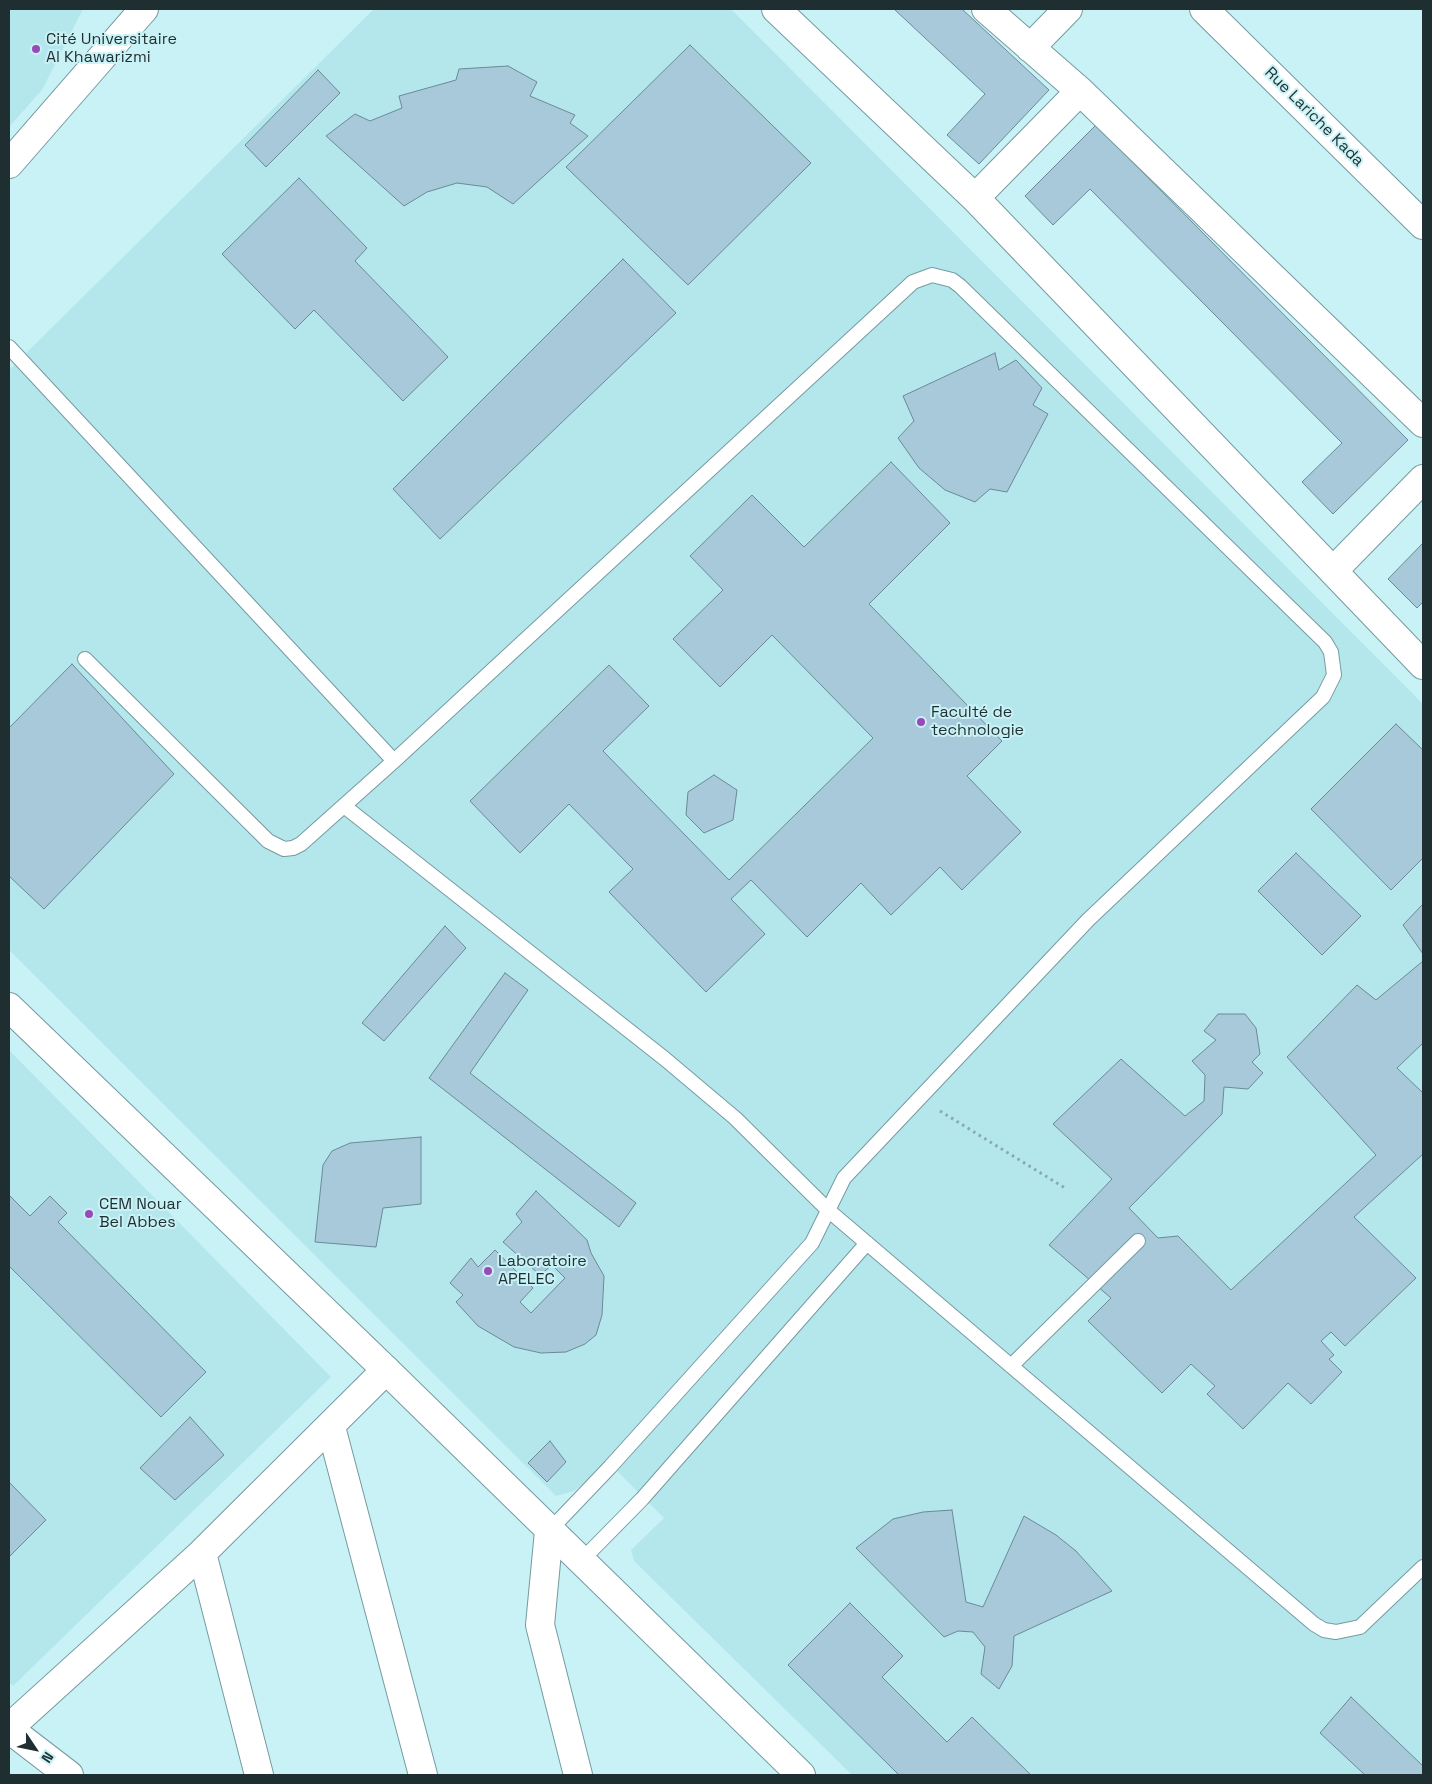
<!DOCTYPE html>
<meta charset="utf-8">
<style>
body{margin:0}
#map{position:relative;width:1432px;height:1784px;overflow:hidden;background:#c9f2f6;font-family:"Space Grotesk",sans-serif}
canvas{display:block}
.frame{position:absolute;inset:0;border:10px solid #1f2e30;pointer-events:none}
.north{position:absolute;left:10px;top:1724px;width:50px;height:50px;-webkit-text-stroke:4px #c9f2f6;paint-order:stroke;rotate:124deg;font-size:14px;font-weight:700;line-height:20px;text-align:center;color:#1f2e30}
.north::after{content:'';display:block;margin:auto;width:18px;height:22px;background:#1f2e30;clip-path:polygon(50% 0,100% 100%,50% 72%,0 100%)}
</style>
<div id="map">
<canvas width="1432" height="1784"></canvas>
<div class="frame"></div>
<div class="north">N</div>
</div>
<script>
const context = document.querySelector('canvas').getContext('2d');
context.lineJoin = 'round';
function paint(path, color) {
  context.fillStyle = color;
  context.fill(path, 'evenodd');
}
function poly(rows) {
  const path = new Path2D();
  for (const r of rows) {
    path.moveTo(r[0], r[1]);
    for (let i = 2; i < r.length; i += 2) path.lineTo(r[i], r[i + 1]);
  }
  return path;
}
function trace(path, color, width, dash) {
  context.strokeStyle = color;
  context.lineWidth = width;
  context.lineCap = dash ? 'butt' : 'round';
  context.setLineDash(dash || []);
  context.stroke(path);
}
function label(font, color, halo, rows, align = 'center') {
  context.font = font + ' "Space Grotesk",sans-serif';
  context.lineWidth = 4;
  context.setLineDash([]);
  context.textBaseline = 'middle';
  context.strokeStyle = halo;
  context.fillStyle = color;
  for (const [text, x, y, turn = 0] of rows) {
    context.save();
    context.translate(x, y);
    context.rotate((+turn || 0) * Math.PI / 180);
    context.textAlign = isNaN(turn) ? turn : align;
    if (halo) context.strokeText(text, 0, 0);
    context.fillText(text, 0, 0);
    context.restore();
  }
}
paint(poly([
 [9,9,83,9,42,90,9,127],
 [374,9,731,9,1423,704,1423,1775,852,1775,634,1561,631,1550,664,1518,609,1463,574,1491,556,1496,9,950,9,370],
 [9,1050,331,1377,13,1686,9,1683]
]), '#b4e7ec');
const building = poly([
 [894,9,962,9,1049,90,979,164,947,135,985,94,894,9],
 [690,45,811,163,688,285,566,167,690,45],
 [508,66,537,82,530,96,575,115,570,123,588,136,513,204,487,187,457,183,427,192,404,206,326,136,355,114,370,121,402,108,399,96,456,80,459,69,508,66],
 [318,70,340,93,266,167,245,145,318,70],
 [1096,125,1408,440,1333,514,1302,482,1342,443,1090,189,1053,225,1025,196,1096,125],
 [299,178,367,248,355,261,448,357,403,401,314,310,295,329,222,254,299,178],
 [623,259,676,313,440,539,393,489,623,259],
 [995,353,999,370,1016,360,1042,388,1033,405,1048,414,1007,492,990,489,975,502,945,490,919,468,898,438,914,421,903,396,995,353],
 [891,462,950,523,869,604,1002,741,967,776,1021,832,962,890,940,867,891,915,861,883,807,937,751,880,731,899,765,934,706,992,609,892,633,869,569,804,520,853,470,801,609,665,649,706,603,751,729,880,873,738,772,635,720,687,673,639,723,590,690,556,752,495,804,547,891,462],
 [1423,543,1423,602,1417,608,1388,579,1423,543],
 [72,664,174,774,44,909,9,876,9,728,72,664],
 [1396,724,1423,750,1423,858,1391,890,1311,809,1396,724],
 [714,775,737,790,733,820,704,833,686,815,688,792,714,775],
 [1296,853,1361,916,1322,955,1258,891,1296,853],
 [1423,904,1423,954,1403,925,1423,904],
 [445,926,466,948,384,1041,362,1023,445,926],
 [1423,961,1423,1043,1397,1068,1423,1093,1423,1154,1354,1217,1416,1278,1345,1346,1331,1332,1321,1341,1334,1355,1329,1359,1342,1372,1311,1404,1288,1383,1243,1429,1207,1394,1215,1386,1191,1364,1162,1393,1088,1321,1111,1298,1049,1245,1112,1179,1053,1124,1121,1059,1185,1116,1204,1101,1205,1075,1192,1061,1216,1040,1204,1031,1218,1014,1245,1014,1256,1028,1260,1054,1252,1062,1263,1073,1248,1089,1224,1087,1222,1114,1129,1208,1158,1238,1178,1236,1231,1290,1376,1155,1287,1057,1357,985,1376,1000,1423,961],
 [505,973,528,990,470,1073,636,1203,619,1227,429,1078,505,973],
 [421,1137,421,1204,383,1208,376,1247,315,1242,323,1165,332,1151,350,1143,421,1137],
 [536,1191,587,1240,591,1253,604,1276,602,1315,596,1335,585,1344,566,1352,541,1353,514,1347,478,1326,456,1302,463,1295,450,1283,471,1258,478,1267,495,1250,533,1288,520,1302,531,1313,565,1278,552,1265,540,1275,503,1242,522,1222,516,1214,536,1191],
 [9,1195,30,1216,50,1196,67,1213,58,1222,206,1372,161,1417,9,1266,9,1195],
 [190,1417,224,1455,175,1500,140,1468,190,1417],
 [550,1441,566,1462,547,1482,528,1463,550,1441],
 [9,1482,46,1520,9,1557,9,1482],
 [952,1510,966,1602,983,1607,1024,1516,1056,1535,1076,1551,1112,1591,1014,1636,1012,1666,999,1689,981,1674,985,1647,973,1632,958,1631,944,1637,856,1548,893,1519,923,1512,952,1510],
 [850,1603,903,1656,882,1677,947,1742,972,1717,1031,1775,899,1775,788,1665,850,1603],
 [1351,1697,1423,1766,1423,1775,1365,1775,1320,1733,1351,1697]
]);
paint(building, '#a7c9d9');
trace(building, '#6a8a99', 1);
const lane = poly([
 [9,347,394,761],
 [85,659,268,841,284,849,293,848,301,844,394,761,913,282,932,275,952,280,960,286,1325,642,1331,652,1334,675,1323,697,1088,920,844,1178,812,1243,610,1467,549,1531],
 [344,806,665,1059,735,1118,828,1210,1314,1624,1324,1630,1336,1632,1360,1627,1423,1567],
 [1011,1366,1138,1241],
 [581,1561,642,1499,867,1243]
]);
const street = poly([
 [776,9,975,198,1423,665],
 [986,9,1080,91,1423,423],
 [1204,9,1423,225],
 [1030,48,1068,9],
 [975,198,1080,91],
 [1333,571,1423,479],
 [331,1427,423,1775],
 [549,1531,540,1625,578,1775],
 [202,1553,259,1775],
 [9,1728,202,1553,386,1370],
 [9,1729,69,1775]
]);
const secondary = poly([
 [9,164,144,9],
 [9,1007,386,1370,801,1775]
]);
trace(lane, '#759ba0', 16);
trace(street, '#759ba0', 30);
trace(secondary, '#759ba0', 30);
trace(poly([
 [940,1111,1065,1188]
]), '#8aa9ac', 3, [2.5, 4]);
trace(lane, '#fff', 14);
trace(street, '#fff', 28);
trace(secondary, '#fff', 28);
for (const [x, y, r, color] of [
 [36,49,5,"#9a49b9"],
 [921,722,5,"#9a49b9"],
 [89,1214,5,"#9a49b9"],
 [488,1271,5,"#9a49b9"]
]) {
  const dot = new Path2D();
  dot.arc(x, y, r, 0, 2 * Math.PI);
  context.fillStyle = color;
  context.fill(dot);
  trace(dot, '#c9f2f6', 2);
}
label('16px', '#1f2e30', '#c9f2f6', [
 ["Cité Universitaire",46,40],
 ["Al Khawarizmi",46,58],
 ["Faculté de",931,713],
 ["technologie",931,731],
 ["CEM Nouar",99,1205],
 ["Bel Abbes",99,1223],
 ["Laboratoire",498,1262],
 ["APELEC",498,1280]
], 'left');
label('16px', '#1f2e30', '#c9f2f6', [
 ["Rue Lariche Kada",1314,117,45]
]);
</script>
